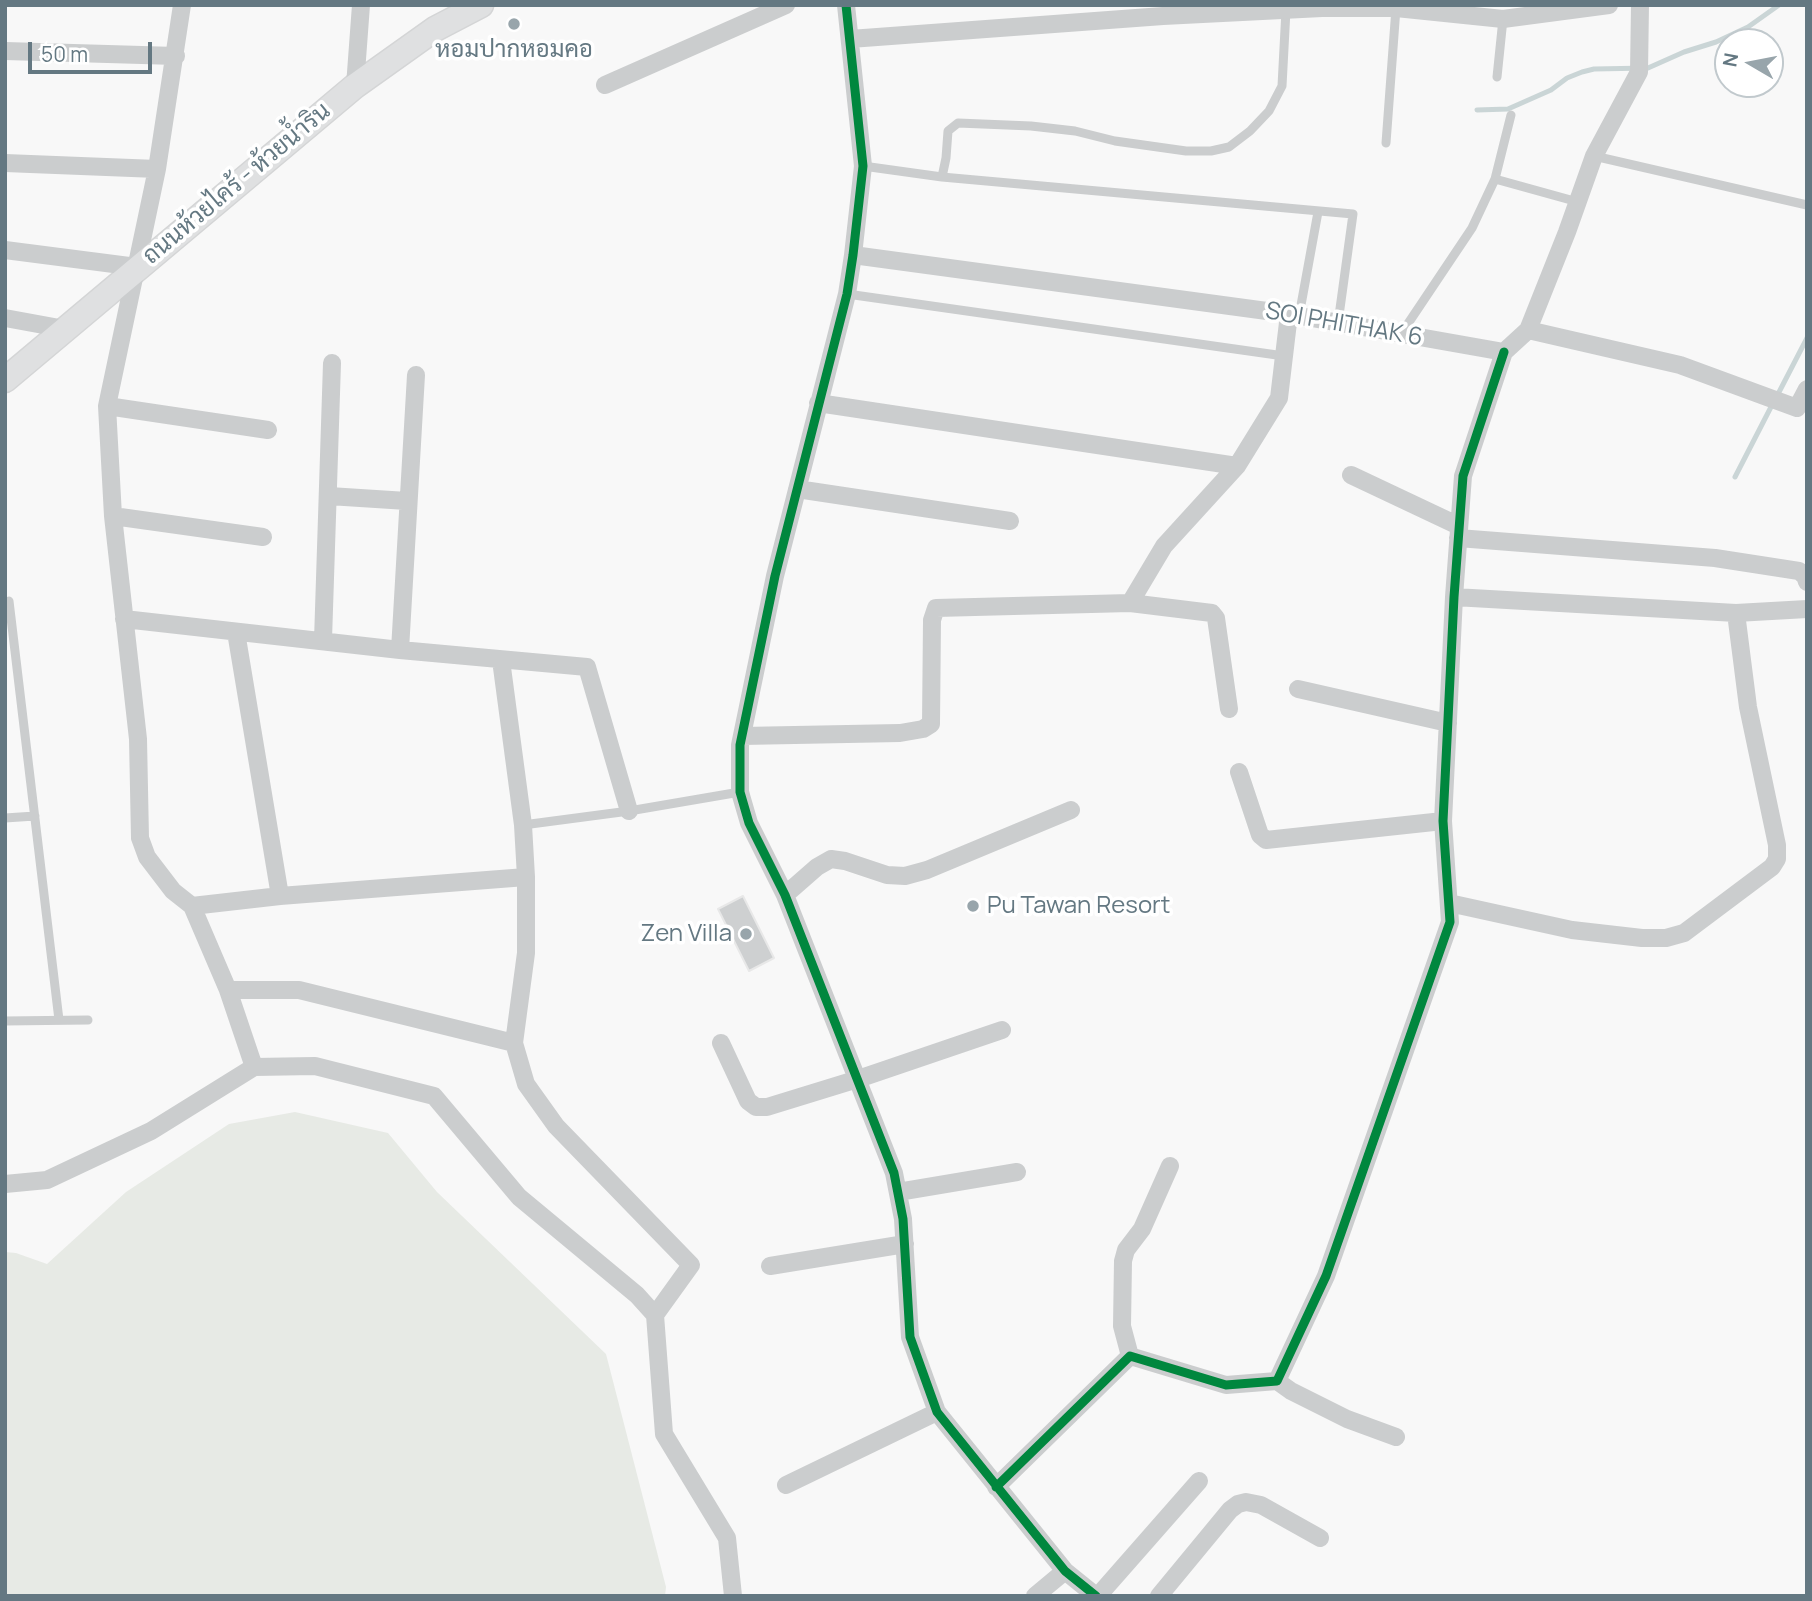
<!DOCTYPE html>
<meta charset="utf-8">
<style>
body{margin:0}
#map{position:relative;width:1812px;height:1601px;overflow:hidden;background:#f8f8f8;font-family:Manrope,sans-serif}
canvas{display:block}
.frame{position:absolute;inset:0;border:7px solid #647882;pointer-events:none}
.north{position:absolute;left:1714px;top:28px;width:70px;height:70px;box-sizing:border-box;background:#fff;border:2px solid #c1c9cd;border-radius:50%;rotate:280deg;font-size:19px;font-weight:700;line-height:28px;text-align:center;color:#647882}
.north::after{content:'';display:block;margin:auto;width:24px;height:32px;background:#98a5ab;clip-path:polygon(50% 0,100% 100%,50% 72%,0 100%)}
.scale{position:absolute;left:28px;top:42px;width:124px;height:32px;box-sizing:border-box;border:4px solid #647882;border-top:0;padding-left:9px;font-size:21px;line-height:24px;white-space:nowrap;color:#647882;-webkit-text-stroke:5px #fff;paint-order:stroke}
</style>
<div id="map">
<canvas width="1812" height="1601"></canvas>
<div class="frame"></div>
<div class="north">N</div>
<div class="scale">50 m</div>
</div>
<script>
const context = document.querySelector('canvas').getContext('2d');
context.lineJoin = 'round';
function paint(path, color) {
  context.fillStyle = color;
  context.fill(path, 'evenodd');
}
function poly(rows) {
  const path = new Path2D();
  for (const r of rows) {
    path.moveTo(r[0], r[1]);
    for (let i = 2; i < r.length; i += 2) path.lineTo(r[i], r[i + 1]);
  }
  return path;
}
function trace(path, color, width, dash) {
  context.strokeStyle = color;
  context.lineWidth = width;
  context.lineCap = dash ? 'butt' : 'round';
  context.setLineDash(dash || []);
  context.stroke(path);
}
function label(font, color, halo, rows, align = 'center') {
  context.font = font + ' Manrope,Sarabun,sans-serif';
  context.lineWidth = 7;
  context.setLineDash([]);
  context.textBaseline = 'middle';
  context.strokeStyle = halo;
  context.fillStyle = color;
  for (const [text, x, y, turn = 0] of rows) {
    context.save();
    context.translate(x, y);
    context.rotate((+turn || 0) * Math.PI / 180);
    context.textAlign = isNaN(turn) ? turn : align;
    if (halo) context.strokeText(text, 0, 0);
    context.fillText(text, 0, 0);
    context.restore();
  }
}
paint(poly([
 [295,1112,388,1133,437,1192,606,1354,666,1587,665,1596,5,1596,5,1252,16,1253,47,1264,126,1192,229,1124]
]), '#e7eae5');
trace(poly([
 [1477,110,1508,109,1551,90,1567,78,1582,72,1594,69,1648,68,1684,52,1716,42,1748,27,1779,5],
 [1777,396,1807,338],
 [1735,477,1772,405]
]), '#cad5d6', 5);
const building = poly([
 [743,896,774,958,749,971,718,909,743,896]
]);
paint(building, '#ced0d1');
trace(building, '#e8e8e8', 2);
const secondary = poly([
 [5,380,355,86,435,29,481,5]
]);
trace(secondary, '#d4d5d6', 27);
trace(poly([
 [1497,77,1503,19],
 [1386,143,1396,8],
 [1594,156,1807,205],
 [863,166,942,177,1353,214,1338,323],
 [942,177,946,158,948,131,958,123,1031,126,1075,131,1115,141,1186,151,1211,151,1229,147,1250,131,1269,111,1282,86,1286,10],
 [1495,179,1511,115],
 [847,294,1284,356],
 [1299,316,1318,212],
 [1401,334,1472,228,1495,179,1578,202],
 [5,602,9,601,59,1020],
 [5,818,35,816],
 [523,825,629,811,740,792],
 [5,1021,88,1020]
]), '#cbcdce', 9);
trace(poly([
 [182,5,157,169,107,406,113,516,138,739,140,838,147,857,173,891,192,906,228,990,254,1067],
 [846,5,863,166,853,255,847,294,775,576,740,745,740,792,749,823,785,895,894,1173,903,1219,910,1337,937,1412,1065,1571,1096,1596],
 [850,39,1163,16,1322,8,1396,8,1503,19,1609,5],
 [5,51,176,56],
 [605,85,786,5],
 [355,86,361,5],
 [5,163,157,169],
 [5,250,137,267],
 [853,255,1289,314,1504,352,1528,330,1680,365,1797,408,1807,389],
 [5,318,65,329],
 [1528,330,1567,232,1594,156,1639,72,1640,5],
 [818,403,1237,466],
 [107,406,268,430],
 [1351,475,1459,526],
 [797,489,1010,521],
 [329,496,407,501],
 [113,516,263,537],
 [1458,538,1715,558,1799,571,1805,576,1807,582],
 [1454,597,1736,613,1807,609],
 [1130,603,1212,613,1216,618,1229,709],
 [124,619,400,650,587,667,629,811],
 [236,632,280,896],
 [323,640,332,363],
 [400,650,416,375],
 [501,660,523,825,526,877,526,953,514,1043,526,1084,556,1126,691,1265,655,1315],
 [1298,689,1448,723],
 [742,736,900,733,923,729,931,724,932,620,936,608,1130,603,1164,546,1237,466,1279,398,1289,314],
 [1239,772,1260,835,1266,840,1443,821],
 [785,895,817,867,831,859,845,861,887,875,905,876,927,870,1071,810],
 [1449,903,1572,930,1642,938,1666,938,1684,933,1772,867,1777,859,1777,845,1748,707,1736,613],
 [192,906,280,896,526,877],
 [228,990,299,990,514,1043],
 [721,1043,748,1101,756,1107,767,1107,858,1079,1002,1030],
 [5,1184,47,1180,151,1131,254,1067,315,1066,434,1096,519,1197,637,1295,655,1315,664,1434,727,1538,733,1596],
 [898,1192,1017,1172],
 [770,1266,905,1244],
 [1130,1356,1122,1326,1123,1261,1126,1250,1142,1229,1170,1166],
 [1277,1381,1291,1391,1347,1419,1396,1437],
 [786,1485,937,1412],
 [996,1487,1130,1356,1226,1385,1277,1381,1326,1276,1450,922,1443,821,1454,597,1463,476,1504,352],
 [1035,1596,1065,1571],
 [1098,1596,1199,1481],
 [1159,1596,1230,1510,1238,1504,1246,1502,1261,1505,1320,1538]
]), '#cbcdce', 18);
trace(secondary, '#dfe0e1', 24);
trace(poly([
 [846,5,863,166,853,255,847,294,775,576,740,745,740,792,749,823,785,895,894,1173,903,1219,910,1337,937,1412,1065,1571,1096,1596],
 [996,1487,1130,1356,1226,1385,1277,1381,1326,1276,1450,922,1443,821,1454,597,1463,476,1504,352]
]), '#00873e', 9);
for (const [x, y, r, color] of [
 [514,24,7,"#98a5ab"],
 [973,906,7,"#98a5ab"],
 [746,934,7,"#98a5ab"]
]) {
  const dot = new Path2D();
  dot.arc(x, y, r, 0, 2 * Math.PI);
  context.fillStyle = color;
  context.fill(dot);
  trace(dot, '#fff', 2.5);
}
label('24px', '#647882', '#fff', [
 ["หอมปากหอมคอ",514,50],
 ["Pu Tawan Resort",987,906,"left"],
 ["Zen Villa",732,934,"right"]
]);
label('24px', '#647882', '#fff', [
 ["ถนนห้วยไคร้ - ห้วยน้ำริน",237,184,-40],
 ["SOI PHITHAK 6",1344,325,10]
]);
</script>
